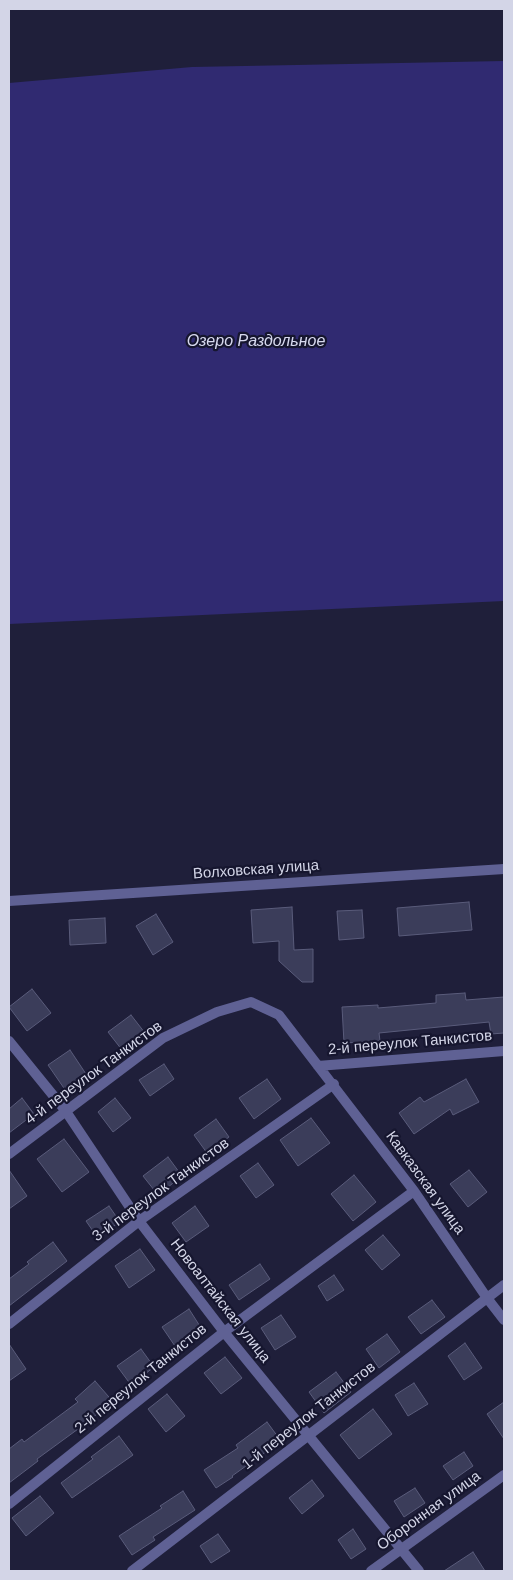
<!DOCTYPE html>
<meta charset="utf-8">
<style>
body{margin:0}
#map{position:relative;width:513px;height:1580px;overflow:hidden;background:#1f1f3a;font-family:Arial,sans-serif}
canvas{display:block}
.frame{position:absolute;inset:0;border:10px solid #d3d5e7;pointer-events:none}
</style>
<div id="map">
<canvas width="513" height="1580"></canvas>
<div class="frame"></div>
</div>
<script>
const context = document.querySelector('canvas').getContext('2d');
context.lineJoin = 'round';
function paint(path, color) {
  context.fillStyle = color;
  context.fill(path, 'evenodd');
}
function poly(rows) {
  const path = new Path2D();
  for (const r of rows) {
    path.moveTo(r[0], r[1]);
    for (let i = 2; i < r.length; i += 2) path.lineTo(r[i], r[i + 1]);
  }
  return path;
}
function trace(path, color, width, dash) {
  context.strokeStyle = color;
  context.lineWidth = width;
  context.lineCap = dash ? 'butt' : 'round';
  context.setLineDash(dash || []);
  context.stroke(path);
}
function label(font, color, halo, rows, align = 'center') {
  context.font = font + ' Arial,sans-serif';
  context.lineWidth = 4.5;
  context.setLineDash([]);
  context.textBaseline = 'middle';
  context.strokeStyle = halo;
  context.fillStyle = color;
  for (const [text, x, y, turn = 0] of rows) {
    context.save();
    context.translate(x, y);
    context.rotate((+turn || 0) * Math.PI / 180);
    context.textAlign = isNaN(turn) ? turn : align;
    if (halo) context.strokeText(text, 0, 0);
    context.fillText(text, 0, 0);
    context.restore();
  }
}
paint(poly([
 [504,61,504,601,9,624,9,83,192,67]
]), '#302a71');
const building = poly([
 [469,902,472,930,399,936,397,908,469,902],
 [292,907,294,950,313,949,313,982,302,982,279,961,279,941,253,943,251,910,292,907],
 [362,910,364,938,339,940,337,911,362,910],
 [156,914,173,942,153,955,136,926,156,914],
 [105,918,106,943,70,945,69,920,105,918],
 [32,989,51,1013,27,1031,9,1007,32,989],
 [465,993,466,1000,504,997,504,1033,491,1034,489,1022,379,1033,380,1041,344,1043,342,1007,378,1005,378,1008,436,1003,436,995,465,993],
 [131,1015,145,1033,122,1050,108,1032,131,1015],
 [70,1050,90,1080,68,1094,48,1065,70,1050],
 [164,1064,174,1079,150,1096,139,1080,164,1064],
 [267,1079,281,1099,254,1119,239,1098,267,1079],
 [466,1079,479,1102,453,1115,450,1109,414,1134,399,1113,420,1097,424,1102,466,1079],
 [22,1098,34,1114,9,1133,9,1109,22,1098],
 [115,1098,131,1118,113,1132,98,1112,115,1098],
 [311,1118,330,1143,298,1166,280,1140,311,1118],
 [216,1119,229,1137,207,1153,194,1135,216,1119],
 [64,1139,89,1172,62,1192,37,1159,64,1139],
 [168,1157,182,1176,158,1195,143,1176,168,1157],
 [258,1163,274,1185,256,1198,240,1176,258,1163],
 [9,1170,27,1196,9,1209,9,1170],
 [469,1170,487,1192,468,1207,450,1184,469,1170],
 [354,1175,376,1202,353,1221,331,1194,354,1175],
 [109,1206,120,1222,97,1237,86,1221,109,1206],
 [195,1206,209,1226,186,1242,172,1223,195,1206],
 [383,1235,400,1255,382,1270,365,1250,383,1235],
 [53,1242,67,1261,9,1306,9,1279,29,1264,27,1262,53,1242],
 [140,1249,155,1270,129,1288,115,1266,140,1249],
 [260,1264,270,1279,239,1300,229,1285,260,1264],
 [334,1275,344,1290,327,1301,318,1286,334,1275],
 [432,1300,445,1317,421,1334,408,1317,432,1300],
 [189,1309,203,1331,177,1349,162,1327,189,1309],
 [281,1315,296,1337,275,1350,261,1328,281,1315],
 [387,1334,400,1352,379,1368,366,1349,387,1334],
 [465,1343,482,1368,464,1380,448,1356,465,1343],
 [9,1344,26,1369,9,1381,9,1344],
 [141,1349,154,1367,131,1385,117,1366,141,1349],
 [225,1357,242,1378,221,1394,204,1373,225,1357],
 [336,1372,351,1392,324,1413,309,1392,336,1372],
 [95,1381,115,1404,108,1404,89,1421,37,1459,38,1461,9,1483,9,1449,22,1439,24,1442,78,1402,75,1399,95,1381],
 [414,1383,428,1404,408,1416,395,1395,414,1383],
 [167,1394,185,1416,166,1432,148,1409,167,1394],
 [504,1402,504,1439,487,1414,504,1402],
 [373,1409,392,1434,359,1459,340,1435,373,1409],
 [267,1422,281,1441,232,1476,233,1477,216,1488,204,1470,238,1448,236,1445,267,1422],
 [119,1436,133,1455,72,1498,61,1483,93,1459,91,1457,119,1436],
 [464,1452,473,1466,453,1480,443,1466,464,1452],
 [312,1480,324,1496,302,1514,289,1498,312,1480],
 [415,1488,425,1503,404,1517,394,1501,415,1488],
 [183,1491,195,1510,153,1537,155,1540,132,1555,119,1536,162,1508,160,1506,183,1491],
 [40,1496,54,1513,26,1536,12,1518,40,1496],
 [353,1529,366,1549,351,1559,338,1540,353,1529],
 [218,1534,230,1551,211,1563,200,1546,218,1534],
 [473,1552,485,1571,444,1571,473,1552]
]);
paint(building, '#3b3d5a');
trace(building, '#5a5c7b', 1);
trace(poly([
 [9,901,504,869],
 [9,1041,65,1110,139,1221,224,1332,419,1571],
 [318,1066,504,1051],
 [9,1154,163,1038,217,1012,251,1002,279,1015,414,1191,487,1298,504,1320],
 [9,1324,139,1221,334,1084],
 [9,1504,224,1332,414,1191],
 [132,1571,504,1285],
 [371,1571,504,1475]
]), '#5f6194', 10);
label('15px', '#d3d5e7', '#16162f', [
 ["Волховская улица",256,870,-4],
 ["2-й переулок Танкистов",410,1043,-5],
 ["4-й переулок Танкистов",94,1073,-36],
 ["Кавказская улица",425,1183,54],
 ["3-й переулок Танкистов",161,1190,-36],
 ["Новоалтайская улица",220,1301,52],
 ["2-й переулок Танкистов",141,1379,-39],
 ["1-й переулок Танкистов",309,1416,-38],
 ["Оборонная улица",429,1511,-36]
]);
label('italic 16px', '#d7d9ef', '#16162f', [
 ["Озеро Раздольное",256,342]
]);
</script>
